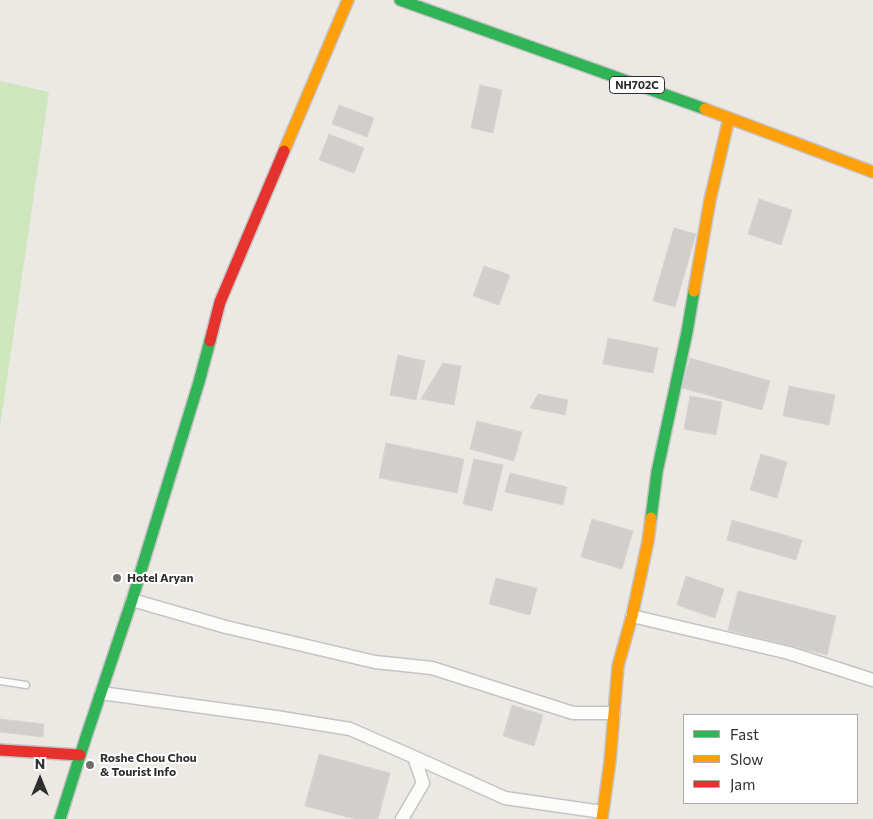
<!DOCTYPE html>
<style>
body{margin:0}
#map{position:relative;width:873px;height:819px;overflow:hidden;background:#ece8e4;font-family:Commissioner,sans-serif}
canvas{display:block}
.legend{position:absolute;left:683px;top:714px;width:175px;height:90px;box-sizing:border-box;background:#fff;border:1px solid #ababab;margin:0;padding:6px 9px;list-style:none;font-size:15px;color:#2e2e2e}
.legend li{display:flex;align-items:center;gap:10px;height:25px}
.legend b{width:25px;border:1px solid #ababab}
.north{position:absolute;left:15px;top:754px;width:50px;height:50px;-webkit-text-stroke:4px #fff;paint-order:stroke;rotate:0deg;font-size:14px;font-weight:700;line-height:20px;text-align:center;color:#2e2e2e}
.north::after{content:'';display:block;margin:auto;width:18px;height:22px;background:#2e2e2e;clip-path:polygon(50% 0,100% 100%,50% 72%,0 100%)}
</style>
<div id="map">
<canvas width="873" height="819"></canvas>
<ul class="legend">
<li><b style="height:6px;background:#30b455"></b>Fast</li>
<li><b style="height:6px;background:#ff9f0a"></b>Slow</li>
<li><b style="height:6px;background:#e5322d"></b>Jam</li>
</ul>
<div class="north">N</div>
</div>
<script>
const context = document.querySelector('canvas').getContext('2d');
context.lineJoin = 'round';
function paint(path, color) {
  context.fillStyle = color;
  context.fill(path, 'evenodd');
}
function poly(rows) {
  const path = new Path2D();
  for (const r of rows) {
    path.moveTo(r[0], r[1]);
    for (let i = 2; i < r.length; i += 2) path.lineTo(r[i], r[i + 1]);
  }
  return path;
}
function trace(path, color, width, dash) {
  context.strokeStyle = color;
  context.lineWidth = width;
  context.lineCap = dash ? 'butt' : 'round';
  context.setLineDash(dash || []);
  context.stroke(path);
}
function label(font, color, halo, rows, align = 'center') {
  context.font = font + ' Commissioner,sans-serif';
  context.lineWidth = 4;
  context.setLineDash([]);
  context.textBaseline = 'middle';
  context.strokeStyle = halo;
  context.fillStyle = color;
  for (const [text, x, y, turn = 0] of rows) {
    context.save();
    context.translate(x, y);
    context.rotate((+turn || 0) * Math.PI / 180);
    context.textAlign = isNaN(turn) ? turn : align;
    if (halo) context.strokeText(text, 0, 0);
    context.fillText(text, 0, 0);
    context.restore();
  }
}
paint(poly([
 [0,81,49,92,0,427]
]), '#cee6be');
const building = poly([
 [480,85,502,90,493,133,471,128,480,85],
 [339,105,374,118,367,137,332,124,339,105],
 [329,134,364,148,354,173,319,160,329,134],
 [759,199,792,210,781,245,748,234,759,199],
 [674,228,696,234,675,307,653,301,674,228],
 [484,266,510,275,499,305,473,296,484,266],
 [608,338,658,348,653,373,603,364,608,338],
 [398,355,425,361,416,400,390,395,398,355],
 [690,358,770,381,762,410,682,388,690,358],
 [443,363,461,366,454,405,421,399,443,363],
 [789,386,835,395,829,425,783,416,789,386],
 [538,394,568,400,565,415,530,408,538,394],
 [690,396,722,402,716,435,684,429,690,396],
 [477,421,522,432,514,461,470,449,477,421],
 [386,443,464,459,457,493,379,478,386,443],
 [761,454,787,462,777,498,750,490,761,454],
 [474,459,503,465,492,511,463,504,474,459],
 [510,473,567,487,563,505,505,492,510,473],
 [592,519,633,531,622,569,581,557,592,519],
 [732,520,802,540,796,560,727,540,732,520],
 [686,576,724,589,715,618,677,605,686,576],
 [496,578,537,588,530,615,489,604,496,578],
 [738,591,836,616,827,655,728,630,738,591],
 [512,705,543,715,534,746,503,736,512,705],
 [0,719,44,724,43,737,0,732,0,719],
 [319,754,390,773,378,819,355,819,305,806,319,754]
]);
paint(building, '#d1cecb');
trace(building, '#d7d4d0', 1);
const lane = poly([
 [0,681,26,685]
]);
const street = poly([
 [132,600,226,627,375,662,432,668,573,713,614,713],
 [632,616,789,653,873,680],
 [101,693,276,717,350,729,414,757,423,783,402,819],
 [414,757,505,798,602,812]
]);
const fast = poly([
 [400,0,705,109],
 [651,518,657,472,687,332,694,291],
 [60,819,86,737,132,600,199,382,210,341]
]);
const slow = poly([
 [705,109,873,172],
 [284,151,348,0],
 [694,291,710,200,729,118],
 [602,819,610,761,618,666,632,616,648,541,651,518]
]);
const jam = poly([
 [210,341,220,302,284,151],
 [0,750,80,755]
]);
trace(lane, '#c5c4c5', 9);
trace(street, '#c5c4c5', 15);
trace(fast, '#c5c4c5', 14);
trace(slow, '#c5c4c5', 14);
trace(jam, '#c5c4c5', 14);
trace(lane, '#fcfcfb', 6);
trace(street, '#fcfcfb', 12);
trace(fast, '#30b455', 11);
trace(slow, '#ff9f0a', 11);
trace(jam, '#e5322d', 11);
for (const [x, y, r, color] of [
 [117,578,5,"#706f6e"],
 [90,765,5,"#706f6e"]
]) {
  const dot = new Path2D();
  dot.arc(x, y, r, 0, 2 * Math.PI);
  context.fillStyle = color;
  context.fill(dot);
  trace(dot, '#fff', 2);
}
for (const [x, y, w] of [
 [637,85,55]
]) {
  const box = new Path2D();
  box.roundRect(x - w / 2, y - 8.5, w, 17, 4);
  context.fillStyle = '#fff';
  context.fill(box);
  trace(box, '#2e2e2e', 1);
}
label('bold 11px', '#2e2e2e', null, [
 ["NH702C",637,85]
]);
label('bold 12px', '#2e2e2e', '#fff', [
 ["Hotel Aryan",127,578],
 ["Roshe Chou Chou",100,758],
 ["& Tourist Info",100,772]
], 'left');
</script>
